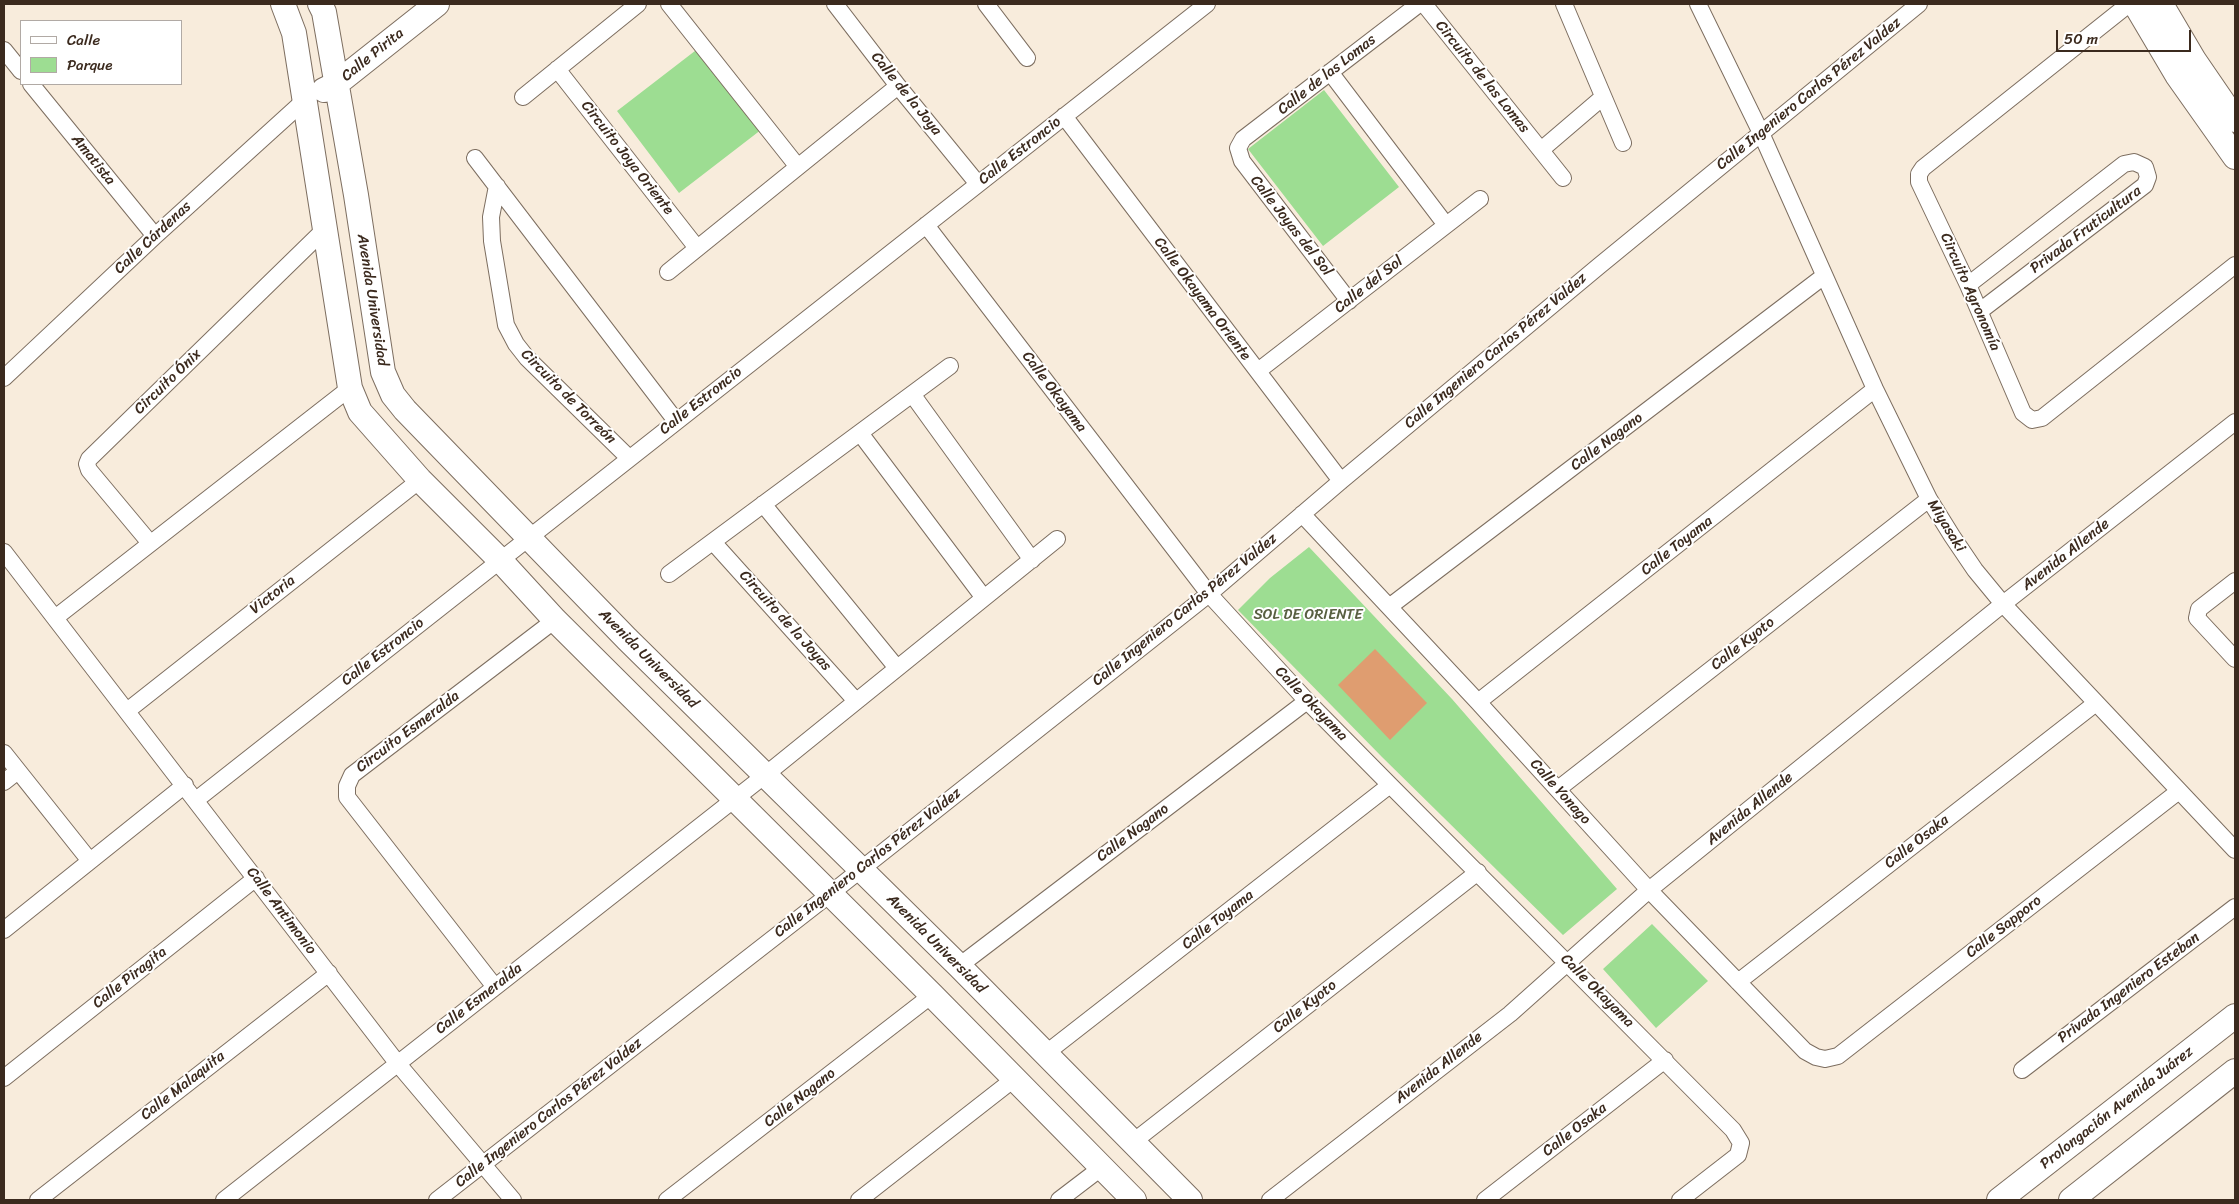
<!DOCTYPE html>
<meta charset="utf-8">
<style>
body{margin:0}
#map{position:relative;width:2239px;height:1204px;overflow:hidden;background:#f8ecdc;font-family:Sriracha,sans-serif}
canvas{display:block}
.frame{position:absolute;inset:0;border:5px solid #3b2a1e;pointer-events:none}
.legend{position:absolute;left:20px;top:20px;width:162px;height:65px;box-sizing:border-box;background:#fff;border:1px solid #b1aaa5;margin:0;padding:6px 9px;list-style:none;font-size:15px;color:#3b2a1e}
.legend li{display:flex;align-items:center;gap:10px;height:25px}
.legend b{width:25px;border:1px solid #b1aaa5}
.scale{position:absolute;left:2056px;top:30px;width:135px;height:22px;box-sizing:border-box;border:2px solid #3b2a1e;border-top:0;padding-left:6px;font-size:15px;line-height:18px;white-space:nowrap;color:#3b2a1e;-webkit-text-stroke:4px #fff;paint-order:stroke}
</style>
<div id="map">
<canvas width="2239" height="1204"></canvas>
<div class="frame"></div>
<ul class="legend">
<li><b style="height:6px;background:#fff"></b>Calle</li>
<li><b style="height:14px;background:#9ddd92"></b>Parque</li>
</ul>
<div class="scale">50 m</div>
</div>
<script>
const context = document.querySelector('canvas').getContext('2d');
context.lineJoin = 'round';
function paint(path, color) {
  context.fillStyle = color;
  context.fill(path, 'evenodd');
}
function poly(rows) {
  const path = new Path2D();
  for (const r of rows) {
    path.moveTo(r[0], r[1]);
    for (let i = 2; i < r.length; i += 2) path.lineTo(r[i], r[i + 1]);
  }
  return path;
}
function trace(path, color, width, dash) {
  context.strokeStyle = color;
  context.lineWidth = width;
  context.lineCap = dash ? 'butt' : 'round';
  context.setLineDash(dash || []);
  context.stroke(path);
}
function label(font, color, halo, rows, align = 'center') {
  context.font = font + ' Sriracha,sans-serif';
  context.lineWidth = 4;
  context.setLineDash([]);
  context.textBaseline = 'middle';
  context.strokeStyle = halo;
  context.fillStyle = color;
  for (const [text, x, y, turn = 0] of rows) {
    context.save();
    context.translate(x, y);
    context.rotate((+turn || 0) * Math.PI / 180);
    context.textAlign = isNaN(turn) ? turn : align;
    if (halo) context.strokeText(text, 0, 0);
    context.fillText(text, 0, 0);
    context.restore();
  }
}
paint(poly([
 [704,44,766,126,679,193,617,111],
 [1324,90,1399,187,1323,246,1248,149],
 [1309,547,1452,699,1617,889,1563,935,1382,757,1238,610,1270,578],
 [1652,924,1708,981,1656,1028,1603,969]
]), '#9ddd92');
paint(poly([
 [1375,649,1427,703,1390,740,1338,685]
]), '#df9d70');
const street = poly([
 [669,4,798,167],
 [835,4,898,86,978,184],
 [986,4,1027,58],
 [1424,4,1563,178],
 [1564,4,1623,143],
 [1698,4,1761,133,1875,389,1929,499,1952,536,1975,570,2003,604,2235,850],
 [2129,4,1923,168,1919,174,1919,182,1968,285,2023,413,2032,420,2042,418,2235,265],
 [4,50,21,71],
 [557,69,697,248],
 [1330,72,1446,225],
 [31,84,155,236],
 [523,97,638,4],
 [1064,116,1341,481],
 [1541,150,1603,97],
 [475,158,676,421],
 [497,186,491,217,492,241,506,325,516,344,527,358,629,458],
 [926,225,1209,594,1307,701,1390,785,1733,1130,1741,1143,1738,1155,1680,1200],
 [668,272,898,86],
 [1968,285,2124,164,2134,162,2145,167,2148,177,2145,185,1980,311],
 [1349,301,1242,161,1238,148,1243,139,1419,4],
 [1258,371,1480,199],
 [4,378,155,236,305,100],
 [912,394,1032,560],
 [860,433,984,598],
 [763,504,897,668],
 [1302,514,1478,702,1649,890,1805,1051,1816,1057,1825,1059,1838,1056,2179,791],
 [713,542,856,701],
 [150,543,89,470,87,464,89,459,324,230],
 [4,552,398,1064,513,1200],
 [669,574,950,366],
 [2235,581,2199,609,2197,618,2235,659],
 [1389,607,1824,276],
 [55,618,350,388],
 [1478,702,1875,389],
 [127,711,420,480],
 [4,753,90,861],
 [4,782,18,771],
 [1558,789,1929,499],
 [196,800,1207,4],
 [4,930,185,785],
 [959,966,1307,701],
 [1738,982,2096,703],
 [495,987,347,797,347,786,352,775,555,620],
 [1045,1054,1390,785],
 [2022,1070,2235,907],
 [4,1078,256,878],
 [1133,1142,1478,872],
 [38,1200,329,973],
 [224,1200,764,776,1057,539],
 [437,1200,830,894,1209,594,1341,481,1599,266,1919,4],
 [667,1200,932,995],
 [859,1200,1014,1079],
 [1059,1200,1101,1168],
 [1270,1200,1510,1014,1649,890,2003,604,2235,422],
 [1485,1200,1665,1060]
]);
const secondary = poly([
 [283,4,294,33,350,388,360,412,420,480,500,560,555,620,932,995,1134,1200],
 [320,4,324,12,356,195,383,372,393,395,405,410,627,639,959,966,1190,1200],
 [2135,4,2177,75,2235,157],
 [2161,4,2194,60,2235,120],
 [324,90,336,84,437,4],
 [1999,1200,2235,1016],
 [2071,1200,2235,1071]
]);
trace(street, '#7d6e60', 18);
trace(secondary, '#7d6e60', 26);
trace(street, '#fff', 16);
trace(secondary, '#fff', 24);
label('15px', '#3b2a1e', '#fff', [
 ["Calle Pirita",373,55,-39],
 ["Calle de las Lomas",1327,75,-38],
 ["Circuito de las Lomas",1482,77,51],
 ["Calle de la Joya",906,94,51],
 ["Calle Ingeniero Carlos Pérez Valdez",1809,94,-39],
 ["Calle Estroncio",1020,151,-38],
 ["Circuito Joya Oriente",627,158,52],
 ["Amatista",93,160,51],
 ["Calle Joyas del Sol",1291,226,52],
 ["Privada Fruticultura",2086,230,-37],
 ["Calle Cárdenas",153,238,-43],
 ["Calle del Sol",1369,285,-38],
 ["Circuito Agronomía",1970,292,66],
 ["Calle Okayama Oriente",1202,299,53],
 ["Avenida Universidad",372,300,81],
 ["Calle Ingeniero Carlos Pérez Valdez",1496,351,-40],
 ["Circuito Ónix",168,382,-44],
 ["Calle Okayama",1054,392,53],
 ["Circuito de Torreón",568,397,45],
 ["Calle Estroncio",701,401,-38],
 ["Calle Nagano",1607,442,-37],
 ["Miyasaki",1946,526,58],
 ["Calle Toyama",1677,546,-38],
 ["Avenida Allende",2066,555,-38],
 ["Victoria",273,595,-38],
 ["Calle Ingeniero Carlos Pérez Valdez",1185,610,-39],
 ["Circuito de la Joyas",785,621,48],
 ["Calle Kyoto",1743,644,-38],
 ["Calle Estroncio",383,652,-38],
 ["Avenida Universidad",648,659,45],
 ["Calle Okayama",1311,704,46],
 ["Circuito Esmeralda",408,732,-37],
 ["Calle Yonago",1560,792,48],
 ["Avenida Allende",1750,809,-39],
 ["Calle Nagano",1133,833,-37],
 ["Calle Osaka",1917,842,-38],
 ["Calle Ingeniero Carlos Pérez Valdez",868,863,-38],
 ["Calle Antimonio",281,911,53],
 ["Calle Toyama",1218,920,-38],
 ["Calle Sapporo",2004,927,-38],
 ["Avenida Universidad",936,944,45],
 ["Calle Piragita",130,978,-38],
 ["Privada Ingeniero Esteban",2129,988,-37],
 ["Calle Okayama",1597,991,45],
 ["Calle Esmeralda",479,999,-38],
 ["Calle Kyoto",1305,1007,-38],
 ["Avenida Allende",1439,1068,-38],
 ["Calle Malaquita",183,1086,-38],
 ["Calle Nagano",800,1098,-38],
 ["Prolongación Avenida Juárez",2117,1108,-38],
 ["Calle Ingeniero Carlos Pérez Valdez",549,1113,-38],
 ["Calle Osaka",1575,1130,-38]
]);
label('15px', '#586041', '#fff', [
 ["SOL DE ORIENTE",1308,615]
]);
</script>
